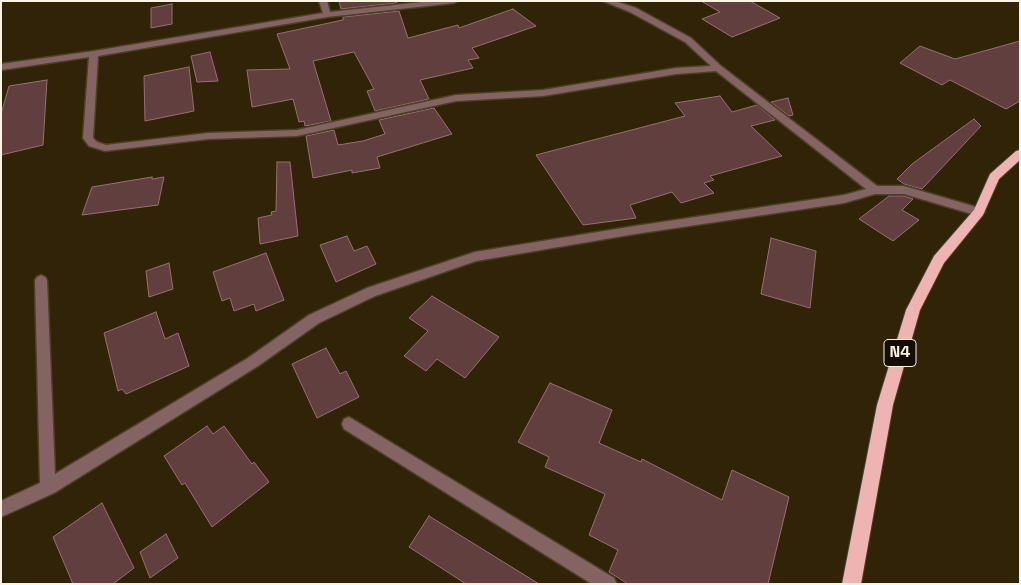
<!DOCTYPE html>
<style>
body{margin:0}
#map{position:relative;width:1021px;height:585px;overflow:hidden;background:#302307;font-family:"Space Grotesk",sans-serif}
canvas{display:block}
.frame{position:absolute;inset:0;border:2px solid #fdf4e4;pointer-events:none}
</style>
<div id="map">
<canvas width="1021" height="585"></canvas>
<div class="frame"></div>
</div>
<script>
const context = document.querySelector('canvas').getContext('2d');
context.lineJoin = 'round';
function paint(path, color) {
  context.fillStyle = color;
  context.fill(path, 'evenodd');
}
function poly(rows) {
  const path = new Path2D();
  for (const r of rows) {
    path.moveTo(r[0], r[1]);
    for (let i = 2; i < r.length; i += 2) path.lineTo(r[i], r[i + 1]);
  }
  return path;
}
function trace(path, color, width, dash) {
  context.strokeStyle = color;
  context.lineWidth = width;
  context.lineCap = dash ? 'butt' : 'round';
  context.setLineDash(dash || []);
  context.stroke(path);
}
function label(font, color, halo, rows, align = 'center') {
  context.font = font + ' "Space Grotesk",sans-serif';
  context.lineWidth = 4;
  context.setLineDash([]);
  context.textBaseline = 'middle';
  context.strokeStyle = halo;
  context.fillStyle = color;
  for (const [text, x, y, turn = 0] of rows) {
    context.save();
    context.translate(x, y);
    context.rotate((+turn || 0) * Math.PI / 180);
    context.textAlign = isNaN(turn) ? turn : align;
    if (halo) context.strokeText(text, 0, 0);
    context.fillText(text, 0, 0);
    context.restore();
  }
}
const building = poly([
 [339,1,396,1,397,3,341,9,339,1],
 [701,1,750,1,780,18,732,37,702,19,720,12,701,1],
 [172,4,172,24,151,28,151,8,172,4],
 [513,9,536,26,472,48,479,58,468,60,473,68,420,80,429,99,375,111,367,91,374,89,354,52,313,61,331,121,305,126,304,121,299,122,293,99,252,107,247,70,290,69,277,34,343,20,343,17,399,11,408,38,458,25,459,28,513,9],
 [1020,41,1020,101,1006,109,950,80,942,85,900,63,920,46,955,59,1020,41],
 [210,52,218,81,197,82,191,56,210,52],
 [189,67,194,111,145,121,144,76,189,67],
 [47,80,43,145,1,155,1,114,9,86,47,80],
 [720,96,732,112,757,105,775,120,751,126,782,156,710,176,714,180,704,183,714,193,681,203,672,192,630,205,636,218,583,225,536,155,685,116,675,103,720,96],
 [788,98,793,115,789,116,771,102,788,98],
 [434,108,452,134,377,157,380,168,352,173,352,170,313,178,306,136,334,130,338,145,363,141,385,134,379,120,434,108],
 [974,119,981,126,922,189,904,184,897,179,912,164,974,119],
 [277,162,290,162,298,236,260,244,258,218,272,215,271,212,276,211,277,162],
 [152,177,152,179,164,177,158,205,82,215,92,187,152,177],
 [889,196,904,196,913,199,902,210,919,220,893,241,859,219,889,196],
 [347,236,354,251,367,246,376,264,336,282,320,245,347,236],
 [771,238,816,251,810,308,761,294,771,238],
 [266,253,284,300,256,311,254,304,234,311,230,298,222,301,213,272,266,253],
 [169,263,173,289,149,297,146,271,169,263],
 [432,296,499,337,465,378,437,359,426,371,404,356,428,331,409,318,432,296],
 [156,312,165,339,178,333,189,366,126,394,122,389,118,391,104,333,156,312],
 [326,348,340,374,346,371,359,397,317,418,292,364,326,348],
 [550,383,612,410,599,443,641,462,642,459,722,500,732,470,789,497,768,584,628,584,609,572,618,550,589,535,605,494,545,467,549,457,518,442,550,383],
 [207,426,213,434,224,426,252,464,254,462,269,482,212,527,185,483,182,485,164,456,207,426],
 [102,503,134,568,113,584,73,584,53,537,102,503],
 [429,516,539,584,466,584,409,547,429,516],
 [166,534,178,558,150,578,140,552,166,534]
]);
paint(building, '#603f3e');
trace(building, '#95716f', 1);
const service = poly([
 [349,417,614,578,617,584,592,584,344,429,342,424,344,419,349,417]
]);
const minor = poly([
 [319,1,327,1,330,12,431,1,458,1,454,3,327,17,98,56,93,138,97,142,106,145,208,133,297,130,456,95,543,90,676,68,711,66,685,42,630,12,603,1,615,1,636,8,691,38,721,66,877,186,904,186,983,209,985,212,979,216,904,194,875,194,844,203,635,234,476,261,375,296,319,323,258,366,54,493,1,517,1,501,40,483,35,280,37,277,41,275,45,277,47,280,55,474,248,358,309,315,367,288,475,252,635,226,844,195,866,189,716,71,676,74,543,96,456,101,297,136,208,139,105,151,89,146,83,138,89,57,1,70,1,64,94,51,323,13,319,1]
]);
const trunk = poly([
 [1020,150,1020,160,999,179,983,215,944,263,920,310,893,405,861,584,842,584,877,405,906,310,934,256,974,210,990,174,1016,151,1020,150]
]);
trace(service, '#4d4026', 3);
trace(minor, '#4d4026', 3);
trace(trunk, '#4d4026', 2);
paint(service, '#846463');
paint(minor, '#846463');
paint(trunk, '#eeb4b2');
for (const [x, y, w] of [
 [900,353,32]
]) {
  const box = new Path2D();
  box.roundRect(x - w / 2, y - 13.5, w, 27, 4);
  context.fillStyle = '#130d04';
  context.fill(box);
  trace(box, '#fdf4e4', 1);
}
label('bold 16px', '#fdf4e4', null, [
 ["N4",900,353]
]);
</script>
